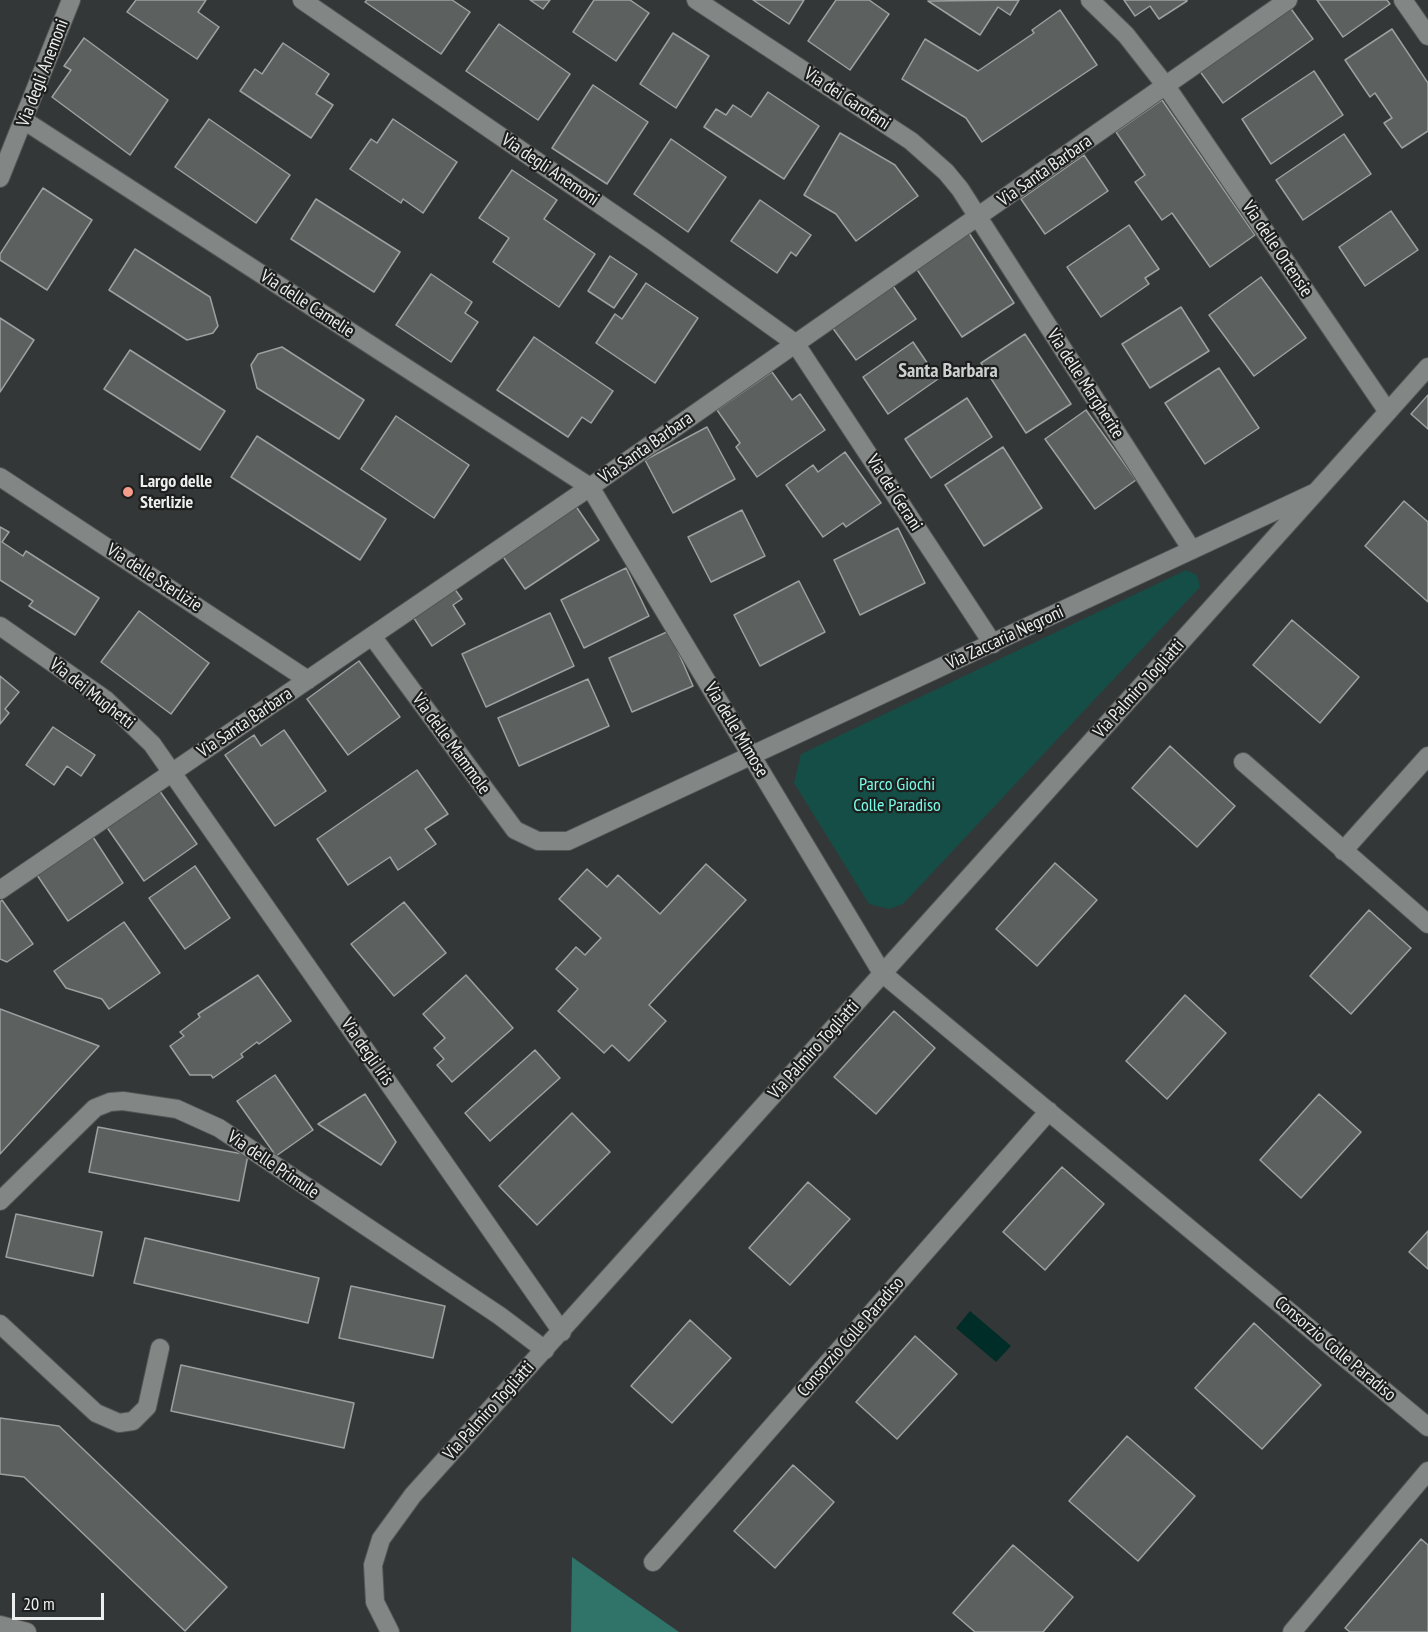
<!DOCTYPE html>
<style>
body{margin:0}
#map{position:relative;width:1428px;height:1632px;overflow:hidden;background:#343737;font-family:"PT Sans Narrow",sans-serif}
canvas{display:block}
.scale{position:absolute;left:12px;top:1593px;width:92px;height:27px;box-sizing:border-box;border:3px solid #edefee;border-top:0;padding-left:8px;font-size:18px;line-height:21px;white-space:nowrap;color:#edefee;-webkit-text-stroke:4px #1d1e1e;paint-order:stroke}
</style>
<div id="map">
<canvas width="1428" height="1632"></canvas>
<div class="scale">20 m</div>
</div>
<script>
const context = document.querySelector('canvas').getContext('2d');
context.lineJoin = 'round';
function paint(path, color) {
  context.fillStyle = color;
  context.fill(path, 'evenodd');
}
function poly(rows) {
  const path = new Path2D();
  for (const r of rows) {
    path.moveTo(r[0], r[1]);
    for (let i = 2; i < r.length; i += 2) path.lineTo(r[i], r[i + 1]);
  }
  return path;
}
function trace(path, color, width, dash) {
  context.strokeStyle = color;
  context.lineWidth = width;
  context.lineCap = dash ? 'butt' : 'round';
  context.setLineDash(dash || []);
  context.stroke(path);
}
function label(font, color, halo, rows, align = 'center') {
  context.font = font + ' "PT Sans Narrow",sans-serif';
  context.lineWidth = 4.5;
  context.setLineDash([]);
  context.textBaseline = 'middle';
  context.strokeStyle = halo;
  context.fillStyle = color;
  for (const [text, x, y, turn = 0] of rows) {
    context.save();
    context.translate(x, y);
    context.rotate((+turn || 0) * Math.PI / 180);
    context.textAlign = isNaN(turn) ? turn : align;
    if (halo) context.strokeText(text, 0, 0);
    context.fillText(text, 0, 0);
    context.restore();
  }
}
paint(poly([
 [1186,570,1197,575,1200,587,903,904,889,909,869,904,794,783,801,754]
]), '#154e46');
paint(poly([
 [572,1557,679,1632,571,1632]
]), '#2f7369');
paint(poly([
 [970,1311,1011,1346,996,1362,956,1328]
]), '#012d28');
const building = poly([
 [136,0,206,0,198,12,219,27,197,59,127,12,136,0],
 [367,0,452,0,470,12,441,54,365,2,367,0],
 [530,0,550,0,543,9,530,0],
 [594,0,630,0,649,13,616,61,573,32,594,0],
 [753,0,804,0,789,24,753,0],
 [836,0,869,0,889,14,850,70,808,41,836,0],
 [1019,0,1010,15,998,7,980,35,928,1,1019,0],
 [1124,0,1187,0,1187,1,1159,19,1150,6,1135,16,1124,0],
 [1317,0,1387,0,1390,4,1343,37,1317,0],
 [1289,6,1313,39,1223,103,1199,70,1289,6],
 [1060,10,1097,65,982,142,966,118,902,79,925,39,978,71,1034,33,1032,30,1060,10],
 [499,24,570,74,538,120,466,71,499,24],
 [1392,29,1428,83,1428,131,1402,148,1384,123,1392,118,1375,93,1370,97,1345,60,1392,29],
 [673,33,709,56,676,108,640,84,673,33],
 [84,38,168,100,130,155,52,97,71,70,64,66,84,38],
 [283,43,329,74,316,94,333,105,311,138,240,91,255,69,262,74,283,43],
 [1314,71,1343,115,1271,164,1242,119,1314,71],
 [593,85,648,122,607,184,552,148,593,85],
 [768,92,819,126,784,179,704,127,716,109,726,115,733,105,751,117,768,92],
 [1162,100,1255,235,1210,267,1172,213,1162,220,1135,182,1145,175,1116,132,1162,100],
 [209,119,290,175,256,223,175,167,209,119],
 [393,119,457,162,423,213,403,199,401,203,350,169,371,139,377,143,393,119],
 [840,133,895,165,918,196,856,241,836,214,804,195,840,133],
 [1344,134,1371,174,1303,220,1276,180,1344,134],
 [671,139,726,177,688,232,634,194,671,139],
 [1084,155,1108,191,1045,234,1021,199,1084,155],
 [512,170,557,200,544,219,595,254,559,307,493,262,509,238,479,218,512,170],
 [43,188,92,220,47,290,0,260,0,254,43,188],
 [316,199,400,252,374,292,291,239,316,199],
 [760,200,811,235,796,256,791,252,777,273,731,241,760,200],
 [1391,211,1418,250,1365,286,1339,247,1391,211],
 [1129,225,1159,269,1145,278,1149,284,1101,317,1067,267,1129,225],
 [969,233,1014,303,962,337,916,268,969,233],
 [135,249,210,297,218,326,213,333,187,340,109,290,135,249],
 [610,256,637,274,614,308,588,291,610,256],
 [431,274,472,302,465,313,478,322,451,362,396,325,431,274],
 [1261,277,1306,338,1254,376,1209,315,1261,277],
 [646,283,698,318,655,383,596,343,615,314,622,319,646,283],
 [893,286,916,319,856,360,832,327,893,286],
 [1181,307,1209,351,1150,388,1122,344,1181,307],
 [0,318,34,340,0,392,0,318],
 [1025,334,1071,404,1026,433,981,363,1025,334],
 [534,337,613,391,591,423,582,417,568,437,497,390,534,337],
 [913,342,938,379,888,414,863,377,913,342],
 [282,347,364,400,339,439,257,388,251,365,258,354,282,347],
 [130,350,225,411,200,450,104,389,130,350],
 [1219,368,1259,428,1205,464,1165,403,1219,368],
 [772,372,792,400,800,394,825,430,757,477,736,447,740,443,717,410,772,372],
 [1428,395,1428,429,1411,414,1428,395],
 [967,398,992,437,931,478,905,439,967,398],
 [1086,410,1136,480,1095,509,1045,439,1086,410],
 [396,416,469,465,434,518,361,469,396,416],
 [707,427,735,479,673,513,645,460,707,427],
 [257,436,386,519,360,560,231,477,257,436],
 [1003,447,1042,508,984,546,945,485,1003,447],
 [845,452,881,503,846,527,843,523,823,537,786,485,813,465,818,472,845,452],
 [1404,501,1428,522,1428,602,1365,546,1404,501],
 [573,502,599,540,525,589,500,552,573,502],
 [742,510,765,556,711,582,688,537,742,510],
 [0,527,9,532,2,542,23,556,26,551,99,598,75,635,29,606,33,601,0,580,0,527],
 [898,528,925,583,860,615,834,560,898,528],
 [626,568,649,616,584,648,561,600,626,568],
 [799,581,825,632,760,666,734,615,799,581],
 [451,584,462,599,453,605,465,624,432,646,410,612,451,584],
 [139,611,209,663,171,714,101,662,139,611],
 [550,613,574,666,486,707,462,654,550,613],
 [1292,620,1359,677,1320,723,1253,665,1292,620],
 [669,631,693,686,632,712,609,658,669,631],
 [359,661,400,717,348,755,307,699,359,661],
 [0,676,19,692,5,709,9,713,0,724,0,676],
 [588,679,609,726,519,766,498,718,588,679],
 [53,727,95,755,81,776,67,766,54,785,26,765,53,727],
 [284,730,326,791,275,826,225,755,254,735,261,746,284,730],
 [1170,746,1235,806,1197,847,1132,788,1170,746],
 [417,770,448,814,425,829,436,844,398,870,390,857,348,885,317,839,417,770],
 [159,790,197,844,144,881,106,826,159,790],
 [93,837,123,883,68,921,37,875,93,837],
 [1055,863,1097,900,1037,966,996,929,1055,863],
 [706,864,746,900,649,1005,666,1021,629,1061,612,1045,604,1053,558,1011,578,989,556,969,576,947,585,955,601,938,559,899,587,869,607,887,618,875,660,914,706,864],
 [195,866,230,918,185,949,149,898,195,866],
 [2,900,33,944,7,962,0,959,0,902,2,900],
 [404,902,446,953,394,996,351,944,404,902],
 [1369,910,1411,948,1351,1014,1310,976,1369,910],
 [124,922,160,973,109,1009,102,999,66,988,54,971,124,922],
 [258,975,291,1021,259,1044,257,1042,241,1054,243,1057,213,1078,211,1075,190,1075,170,1046,184,1036,180,1032,200,1017,198,1014,258,975],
 [466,975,513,1028,452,1082,437,1065,444,1059,434,1048,445,1038,423,1014,466,975],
 [1185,995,1226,1033,1167,1099,1126,1061,1185,995],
 [0,1009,99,1046,0,1154,0,1009],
 [894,1011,935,1048,876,1114,834,1077,894,1011],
 [535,1050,560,1078,490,1141,465,1113,535,1050],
 [275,1075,313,1130,276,1156,237,1101,275,1075],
 [365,1094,396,1142,381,1165,318,1124,365,1094],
 [1319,1094,1361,1132,1301,1198,1260,1160,1319,1094],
 [572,1113,610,1152,537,1225,499,1186,572,1113],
 [98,1127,248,1155,239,1201,89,1172,98,1127],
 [1062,1167,1104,1204,1045,1270,1003,1232,1062,1167],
 [808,1182,850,1219,790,1285,749,1248,808,1182],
 [16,1214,102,1232,93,1276,6,1257,16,1214],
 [1428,1231,1428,1269,1409,1252,1428,1231],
 [145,1238,319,1278,308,1323,134,1283,145,1238],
 [351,1286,445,1306,433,1358,339,1338,351,1286],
 [690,1320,731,1358,672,1423,631,1386,690,1320],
 [1254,1323,1321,1385,1262,1449,1195,1388,1254,1323],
 [915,1336,957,1374,897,1439,856,1402,915,1336],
 [181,1365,354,1403,344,1448,171,1411,181,1365],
 [0,1418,59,1426,227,1587,185,1631,24,1477,0,1474,0,1418],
 [1127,1436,1195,1496,1138,1561,1069,1501,1127,1436],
 [793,1465,834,1502,775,1568,734,1531,793,1465],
 [1421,1539,1428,1545,1428,1632,1350,1632,1345,1628,1421,1539],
 [1013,1545,1073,1597,1043,1632,975,1632,953,1613,1013,1545]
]);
paint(building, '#5c605f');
trace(building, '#9ca1a0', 1.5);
const minor = poly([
 [302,0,653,241,795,343,993,644],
 [696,0,911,141,946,172,960,189,1192,550],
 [1090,0,1126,35,1166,86,1388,412],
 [1403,0,1428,36],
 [25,121,590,487,882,973,1428,1427],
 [0,178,71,0],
 [0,477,308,680],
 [0,626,106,700,152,744,562,1332],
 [372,636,515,830,538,841,568,841,1316,492,1428,367],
 [1243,762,1428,924],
 [1343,851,1428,756],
 [0,890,590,487,1288,0],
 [0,1201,95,1108,110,1102,123,1101,177,1109,219,1128,500,1316,545,1350],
 [0,1324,96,1413,119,1423,133,1421,147,1407,160,1348],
 [653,1562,1049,1111],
 [0,1625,27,1632],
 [390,1632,375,1602,373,1565,381,1539,413,1495,1316,492],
 [1292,1632,1428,1471]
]);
trace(minor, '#525554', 20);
trace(minor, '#828685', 18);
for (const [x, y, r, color] of [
 [128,492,6,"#f49d8b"]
]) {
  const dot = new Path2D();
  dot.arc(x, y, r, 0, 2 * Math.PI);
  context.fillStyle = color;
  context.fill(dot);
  trace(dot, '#1d1e1e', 2);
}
label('18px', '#edefee', '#1d1e1e', [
 ["Via degli Anemoni",43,73,-69],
 ["Via dei Garofani",847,99,33],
 ["Via degli Anemoni",550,170,34],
 ["Via Santa Barbara",1045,171,-35],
 ["Via delle Ortensie",1277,249,56],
 ["Via delle Camelie",307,304,33],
 ["Via delle Margherite",1085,384,57],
 ["Via Santa Barbara",646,448,-35],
 ["Via dei Gerani",894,493,57],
 ["Via delle Sterlizie",154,578,33],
 ["Via Zaccaria Negroni",1005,638,-25],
 ["Via Palmiro Togliatti",1139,689,-48],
 ["Via dei Mughetti",92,694,38],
 ["Via Santa Barbara",245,723,-34],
 ["Via delle Mimose",736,730,59],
 ["Via delle Mammole",451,744,54],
 ["Via Palmiro Togliatti",814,1050,-48],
 ["Via degli Iris",367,1052,55],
 ["Via delle Primule",273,1165,34],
 ["Consorzio Colle Paradiso",851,1337,-49],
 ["Consorzio Colle Paradiso",1335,1349,40],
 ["Via Palmiro Togliatti",489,1411,-48]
]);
label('bold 18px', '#edefee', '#1d1e1e', [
 ["Largo delle",140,482],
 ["Sterlizie",140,503]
], 'left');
label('18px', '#7afbe7', '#1d1e1e', [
 ["Parco Giochi",897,785],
 ["Colle Paradiso",897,806]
]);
label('bold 20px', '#cdd1d0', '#1d1e1e', [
 ["Santa Barbara",948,371]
]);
</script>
